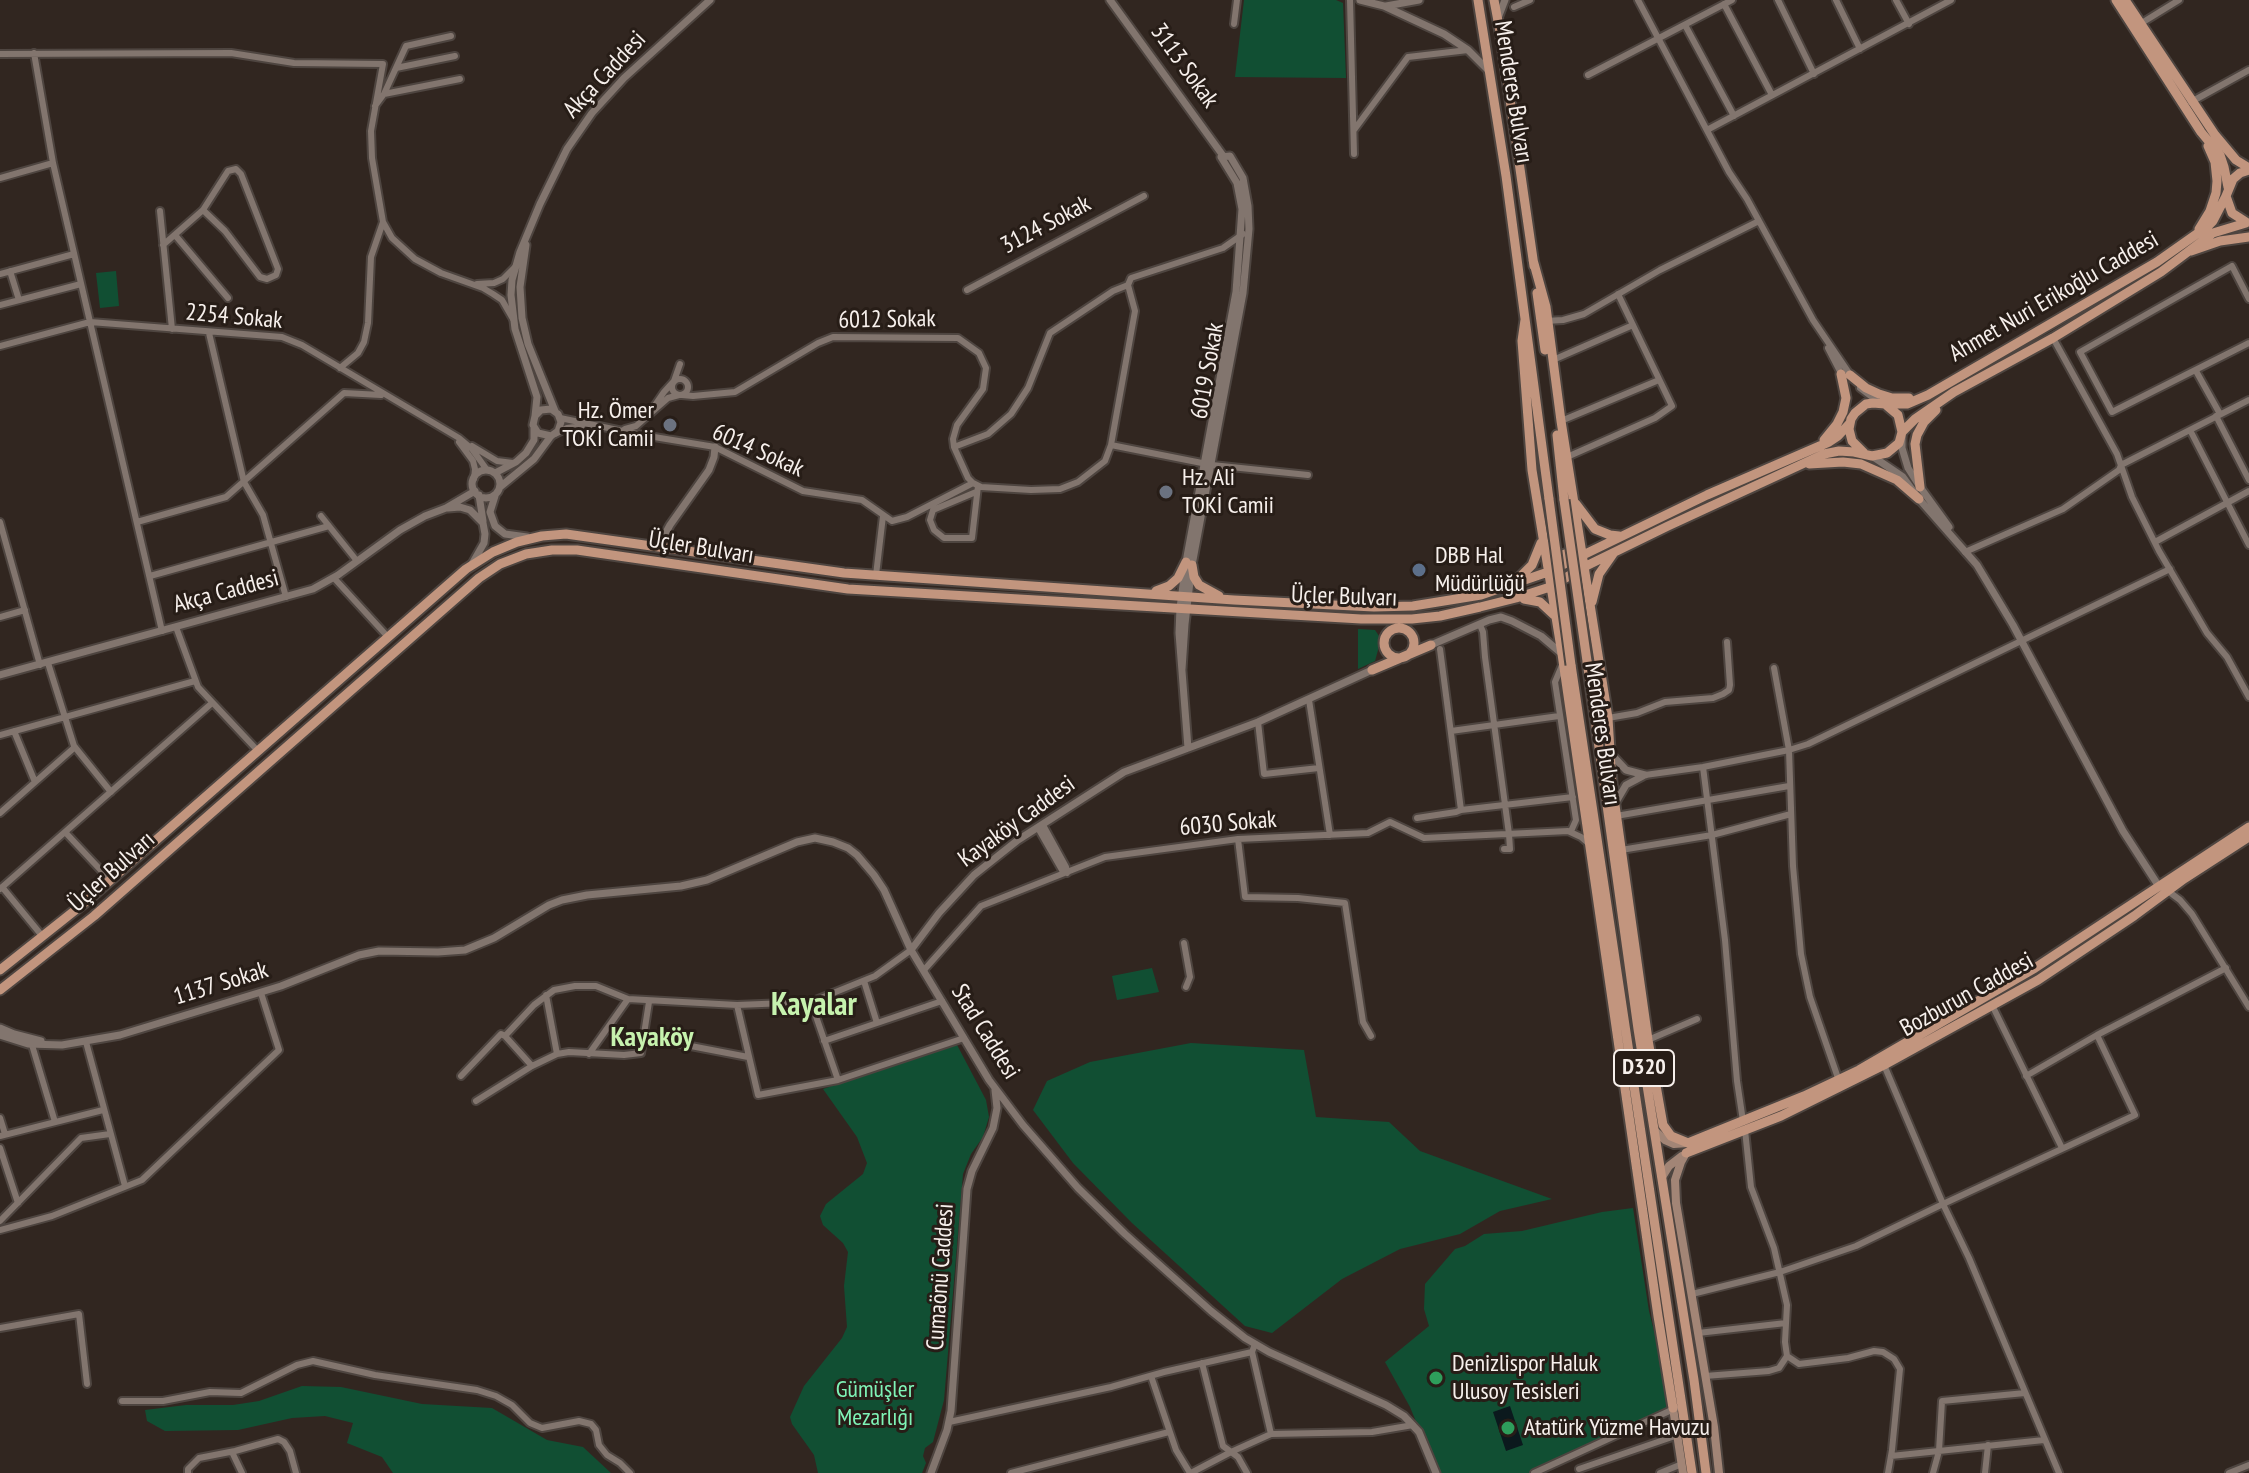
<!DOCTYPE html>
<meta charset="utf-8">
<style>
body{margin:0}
canvas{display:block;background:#312620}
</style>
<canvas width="2249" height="1473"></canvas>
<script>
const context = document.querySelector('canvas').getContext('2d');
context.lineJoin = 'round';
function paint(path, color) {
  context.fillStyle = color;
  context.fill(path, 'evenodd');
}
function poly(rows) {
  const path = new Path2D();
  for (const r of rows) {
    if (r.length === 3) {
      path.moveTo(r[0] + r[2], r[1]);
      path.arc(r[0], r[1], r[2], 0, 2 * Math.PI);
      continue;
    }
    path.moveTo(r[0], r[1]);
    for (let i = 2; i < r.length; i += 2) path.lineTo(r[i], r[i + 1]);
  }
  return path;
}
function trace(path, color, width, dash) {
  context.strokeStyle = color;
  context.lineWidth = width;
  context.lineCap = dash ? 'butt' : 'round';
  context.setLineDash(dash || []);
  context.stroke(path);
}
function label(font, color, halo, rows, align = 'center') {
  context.font = font + ' "PT Sans Narrow",sans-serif';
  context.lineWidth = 6;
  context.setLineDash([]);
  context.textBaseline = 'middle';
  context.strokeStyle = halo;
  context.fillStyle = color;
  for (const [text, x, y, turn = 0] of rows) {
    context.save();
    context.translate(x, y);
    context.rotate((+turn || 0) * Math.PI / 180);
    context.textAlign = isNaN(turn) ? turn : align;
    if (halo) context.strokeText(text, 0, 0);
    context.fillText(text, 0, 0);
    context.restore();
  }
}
paint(poly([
 [1244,0,1336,0,1343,3,1346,78,1235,77],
 [116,271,119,306,100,308,96,273],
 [1358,629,1375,630,1379,636,1380,643,1375,661,1358,669],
 [1152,968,1159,992,1117,1000,1112,976],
 [956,1043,986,1100,989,1117,983,1137,971,1154,963,1174,944,1400,933,1442,925,1448,923,1456,926,1463,922,1473,818,1473,814,1455,792,1424,790,1417,804,1386,842,1338,847,1327,844,1286,848,1252,843,1243,823,1225,820,1216,826,1204,863,1174,867,1163,857,1137,823,1089],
 [1191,1043,1304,1050,1316,1117,1389,1122,1420,1151,1552,1199,1500,1211,1460,1234,1400,1249,1342,1279,1272,1333,1245,1326,1132,1223,1073,1163,1033,1110,1047,1081,1090,1062],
 [1633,1208,1649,1311,1673,1408,1533,1473,1437,1473,1410,1407,1385,1362,1429,1326,1424,1309,1425,1284,1455,1249,1465,1246,1484,1234,1522,1231,1602,1212],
 [302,1386,341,1387,422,1404,492,1408,547,1440,583,1447,611,1473,393,1473,382,1457,347,1443,353,1423,325,1416,292,1418,238,1430,165,1431,147,1421,145,1410,186,1405,233,1405,259,1401]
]), '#114f33');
paint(poly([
 [1510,1406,1523,1445,1506,1451,1493,1412]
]), '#0b191d');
const minor = poly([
 [1350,0,1354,154],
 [1638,0,1729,172,1747,199,1813,320,1851,376],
 [1778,0,1814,74],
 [1836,0,1860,49],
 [1896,0,1909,24],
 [1724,4,1772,95],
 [1514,7,1530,0],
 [1234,24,1237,0],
 [2140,24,2179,0],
 [1685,25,1734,116],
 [34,53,53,163,162,631],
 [0,54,231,53,294,63,383,64,371,131,372,158,383,222,371,257,368,323,364,342,358,353,340,368],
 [396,68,455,56],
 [1588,75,1732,0],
 [384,94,406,46,451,36],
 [2191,102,2249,70],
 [375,106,384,94,460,79],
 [1354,130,1408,57,1468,50],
 [1707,130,1951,0],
 [0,178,53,163],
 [160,211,172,329],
 [383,222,392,238,415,259,441,273,483,288,493,294,502,300,513,319],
 [175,235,228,298],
 [163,245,203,210,228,171,236,169,241,174,278,269,276,275,267,279,260,277,225,231,203,210],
 [10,271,19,300],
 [0,274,74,254],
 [477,284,494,283,503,279,515,267],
 [967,290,1144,196],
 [2249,299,2232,266,2080,352,2112,412,2249,343],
 [0,305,81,284],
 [1545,321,1563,320,1584,314,1660,270,1759,221],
 [209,333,244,482,263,515,286,597],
 [2053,338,2117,454,2132,497,2159,551,2207,633,2227,657,2249,697],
 [0,346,90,322,282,337,302,345,459,438,472,449,487,470],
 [1828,348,1843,377],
 [1553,360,1633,325],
 [2196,371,2220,414],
 [680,387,8],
 [1860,388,1880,403],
 [682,395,693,396,735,392,818,343,833,337,958,338,979,353,986,368,983,389,957,425,953,439,954,447,968,478,973,483],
 [653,408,664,392,674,381,680,364],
 [2216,416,2249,480],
 [560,418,642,435,715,447,803,491,862,500,892,521,907,517,973,483,981,487,1031,490,1060,489,1078,482,1105,461,1111,445,1212,465,1308,475],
 [1561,421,1659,380],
 [625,429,636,426,668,398,679,395],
 [2190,430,2249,545],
 [555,434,567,428,582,426],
 [459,442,473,461,475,469,474,479],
 [1111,445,1135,311,1128,285,1131,278,1223,248,1243,234],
 [472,446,497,461,513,463],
 [954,447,988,434,1011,414,1028,388,1050,333,1113,291,1128,285],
 [1567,457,1655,418,1672,406,1618,294],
 [976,492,933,510,930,520,934,530,944,538,972,538,978,486],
 [321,516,357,561],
 [0,522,40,665],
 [137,522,226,497,344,393,381,395],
 [2155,542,2249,491],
 [1965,552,2063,509,2119,470,2121,465,2249,400],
 [876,575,883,516],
 [150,576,329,526],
 [334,578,388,637],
 [0,617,25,610],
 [1480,625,1483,632,1485,657,1509,834,1510,849,1504,849],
 [176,627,198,687,258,751],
 [1440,649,1461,810],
 [48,663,74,746,111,792],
 [1563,663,1555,682,1576,820,1572,829],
 [1774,668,1789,750,1793,866,1801,954,1810,997,1838,1078],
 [1309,700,1330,835],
 [1608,718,1637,713,1665,702,1713,698,1723,694,1729,690,1730,685,1727,642],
 [1258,722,1264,774,1319,768],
 [14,731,35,782],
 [1451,731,1559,716],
 [0,735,195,681],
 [1703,767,1725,940,1737,1081,1743,1121],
 [1645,775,1703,767,1789,750,1808,744,2170,569],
 [0,813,75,747],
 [1616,816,1789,786],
 [1417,818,1456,812,1461,810,1573,797],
 [1043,825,1066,867,1067,873],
 [1038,828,1062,870,1067,873],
 [65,832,110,880],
 [1238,839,1245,897,1298,898,1345,903,1363,1022,1371,1036],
 [1621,850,1712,835,1791,814],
 [2,887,43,937],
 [0,889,212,703],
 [2168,891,2180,900,2192,914,2249,1007],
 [1184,943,1190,977,1186,987],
 [924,970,981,906,1105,857,1238,839,1368,833,1390,822,1424,838,1568,831,1581,837,1588,843],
 [864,981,877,1023],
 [546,995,557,1054],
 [811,1002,838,1080],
 [737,1005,758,1095,838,1080,964,1038],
 [1992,1005,2062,1148],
 [505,1036,532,1066],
 [644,1037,748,1057],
 [1648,1040,1697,1019],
 [824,1041,942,1001],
 [86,1042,125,1186],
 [32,1045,55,1122],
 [589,1054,628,999,737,1005,811,1002,875,976,911,950],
 [461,1076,501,1034,505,1036,534,1005,554,990,575,986,596,986,628,999],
 [2026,1076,2097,1035,2226,968],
 [476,1101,532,1066,557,1054,569,1052,624,1055,641,1053,649,1002],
 [0,1118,5,1134],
 [1745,1130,1751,1187,1774,1248,1787,1305,1785,1342,1787,1356,1799,1364,1848,1358,1874,1351,1883,1352,1894,1359,1900,1369,1892,1450,1888,1473],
 [0,1136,103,1110],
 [0,1148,18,1203],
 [0,1221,81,1138,110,1134],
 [0,1230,52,1216,142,1180,279,1050,261,993],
 [1692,1294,1780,1272,1856,1246,1943,1204,1884,1065],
 [0,1328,79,1314,87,1384],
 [1698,1333,1786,1323],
 [1252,1352,1271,1434],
 [1202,1363,1223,1446,1238,1457,1247,1473],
 [1151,1376,1176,1450,1190,1473],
 [1705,1376,1769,1371,1779,1368,1787,1356],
 [122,1401,163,1401,210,1392,241,1393,297,1365,313,1361,375,1375,477,1390,496,1396,512,1405,530,1423,542,1428,579,1421,591,1424,596,1430,599,1445,607,1455,620,1463,630,1473],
 [949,1422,1111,1387,1164,1372,1252,1352,1255,1344],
 [232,1452,242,1473],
 [1891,1456,2044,1440],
 [1579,1469,1678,1435],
 [188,1473,188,1469,199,1458,235,1451,278,1439,284,1442,290,1451,296,1473],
 [1011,1473,1169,1432],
 [1191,1473,1231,1452,1271,1434,1372,1432,1413,1425],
 [1534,1473,1676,1408],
 [1660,1473,1682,1464],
 [1933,1473,1939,1451,1942,1401,2025,1393],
 [1985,1473,1988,1445],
 [2059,1473,1969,1258,1943,1204,2135,1115,2097,1035],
 [2229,1473,2249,1465]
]);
const tertiary = poly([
 [1110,0,1224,157],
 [1360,0,1384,6,1444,34,1468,50,1489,71],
 [1386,6,1419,0],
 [1498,18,1505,0],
 [526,245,520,287,522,318,528,344,555,411],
 [535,416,537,397,515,329,511,295,512,280,520,252,540,204,567,149,592,113,624,78,710,0],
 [1902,437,1902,448,1908,468,1920,487,1949,527],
 [1872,456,1903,477,1919,499,1977,565,2013,625,2123,831,2158,885,2163,888],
 [486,484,14],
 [495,473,516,462,526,453,534,440,534,427],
 [500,487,534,459,551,436,558,431,561,422,558,414,551,409,541,410,535,416,533,425,538,433,551,436],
 [479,495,483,521],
 [495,496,490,512,495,526,505,534,527,537],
 [448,508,460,507,470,510,483,523,485,534,484,543,472,564],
 [658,547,670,525,709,470,714,457,715,447],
 [1431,645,1489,620,1501,617,1512,621,1541,636,1561,653],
 [1182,669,1185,624,1192,565,1243,293,1249,229,1248,206,1243,178,1230,156,1221,157,1237,183,1242,209,1236,292,1186,562,1180,608,1179,633,1188,748],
 [0,675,313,589,338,575,400,530,425,516,446,508,475,491],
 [1611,754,1626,770,1645,775],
 [1616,802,1626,785,1643,776],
 [911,950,939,913,974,875,1018,840,1124,772,1258,722,1372,670],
 [0,1028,14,1034,41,1041],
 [0,1035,28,1044,62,1045,120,1035,281,986,359,955,379,951,438,952,465,950,494,938,549,905,562,900,587,895,681,886,707,880,797,842,815,838,833,842,848,848,857,855,874,875,884,890,911,950,989,1080,1023,1125,1078,1188,1125,1234,1211,1311,1245,1338,1269,1352,1386,1405,1404,1416,1419,1432,1436,1473],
 [931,1473,947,1430,951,1411,967,1189,972,1171,993,1128,997,1108,995,1090]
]);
const secondary = poly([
 [1655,1131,1665,1140,1674,1144,1688,1143],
 [1686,1153,1681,1162,1675,1180,1676,1203,1714,1427,1719,1473],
 [1662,1177,1669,1166,1682,1156],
 [1673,1408,1683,1473]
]);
const primary = poly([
 [1478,0,1506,176,1549,499],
 [1494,0,1501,37,1534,266],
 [2116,0,2201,132,2220,155,2224,167,2228,187],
 [2125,0,2215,135,2236,160,2249,168],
 [2246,222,2232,213,2226,196,2233,179,2240,173,2249,170],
 [2199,229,2210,211,2216,193,2217,181,2215,162,2208,146],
 [2191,251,2220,241,2249,237],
 [1533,260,1546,307,1561,421,1608,718,1612,784,1648,1040,1663,1125,1671,1136,1688,1143,1804,1096,1859,1070,2035,968,2249,827],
 [1537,293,1545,350],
 [1525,320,1522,341,1532,470,1562,654,1658,1316,1673,1408],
 [1850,375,1866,388,1879,394,1892,398,1909,398],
 [1888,404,1907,404,1928,395,2157,262,2208,226,2213,221,2226,196],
 [1902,432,1915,419,1954,392,2053,338,2161,272,2213,233,2246,223],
 [1557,435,1564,500],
 [1824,440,1837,424,1843,412,1846,398,1841,374],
 [1809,464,1843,462,1861,464,1897,480,1919,499],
 [1920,487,1915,444,1917,435,1924,422,1936,410],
 [1576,504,1595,529,1610,535,1619,536],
 [1544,543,1549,551,1563,555,1570,552,1575,545],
 [1192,565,1194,577,1199,585,1219,596],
 [1517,580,1532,565,1541,543],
 [1156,591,1169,586,1178,578,1186,562],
 [1524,599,1540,602,1554,615],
 [1592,602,1599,574,1613,554],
 [1399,643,15],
 [1587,661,1638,1029,1694,1380,1706,1473],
 [1571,665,1692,1473],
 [1372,670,1431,645],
 [0,970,83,904,466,569,493,552,517,542,542,536,566,534,844,573,1234,600,1374,607,1413,606,1481,595,1548,572,1707,495,1829,442,1838,436,1850,423],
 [0,990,94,916,479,578,500,564,526,554,552,550,577,550,848,589,1361,619,1412,619,1440,616,1480,607,1516,598,1550,587,1584,567,1668,526,1824,454,1839,451,1854,452,1872,456,1887,453,1899,443,1902,432,1898,415,1885,404,1873,403,1866,404,1855,413,1851,419,1849,429,1852,441,1864,453],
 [1686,1153,1781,1116,1884,1065,2038,980,2134,916,2184,879,2249,837]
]);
trace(minor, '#4e4540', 10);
trace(tertiary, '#4e4540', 11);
trace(secondary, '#4e4540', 12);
trace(primary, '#4e4540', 13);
trace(minor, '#82756e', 6);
trace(tertiary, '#82756e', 7);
trace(secondary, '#a28576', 8);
trace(primary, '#c2957e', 9);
const primaryBridge = poly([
 [1549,499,1571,665],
 [1564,500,1587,661]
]);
trace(primaryBridge, '#4e4540', 13, []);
trace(primaryBridge, '#c2957e', 9);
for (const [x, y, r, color] of [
 [670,425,8,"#6b7280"],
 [1166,492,8,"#6b7280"],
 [1419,570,8,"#5c6f8a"],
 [1436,1378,8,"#2e9e5b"],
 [1508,1428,8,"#2e9e5b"]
]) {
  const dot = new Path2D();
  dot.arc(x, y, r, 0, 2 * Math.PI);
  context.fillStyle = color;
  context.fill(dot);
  trace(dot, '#271d17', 3);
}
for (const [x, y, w] of [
 [1644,1068,60]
]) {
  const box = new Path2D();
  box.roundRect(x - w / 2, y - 18, w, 36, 6);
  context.fillStyle = '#271d17';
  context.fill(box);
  trace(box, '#f7f0ec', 2);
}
label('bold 22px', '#f7f0ec', null, [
 ["D320",1644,1068]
]);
label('24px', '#f7f0ec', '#271d17', [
 ["3113 Sokak",1184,66,54],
 ["Akça Caddesi",605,75,-47],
 ["Menderes Bulvarı",1513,92,81],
 ["3124 Sokak",1046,225,-28],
 ["Ahmet Nuri Erikoğlu Caddesi",2054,297,-30],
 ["2254 Sokak",234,317,5],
 ["6012 Sokak",887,320,-1],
 ["6019 Sokak",1208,371,-80],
 ["6014 Sokak",758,451,24],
 ["Üçler Bulvarı",701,548,9],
 ["Akça Caddesi",226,592,-15],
 ["Üçler Bulvarı",1344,597,2],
 ["Menderes Bulvarı",1602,734,82],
 ["Kayaköy Caddesi",1017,822,-36],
 ["6030 Sokak",1228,824,-5],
 ["Üçler Bulvarı",112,872,-42],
 ["1137 Sokak",221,984,-17],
 ["Bozburun Caddesi",1967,995,-29],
 ["Stad Caddesi",985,1032,58],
 ["Cumaönü Caddesi",941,1277,-86]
]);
label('24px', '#f7f0ec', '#271d17', [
 ["Hz. Ömer",654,411,"right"],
 ["TOKİ Camii",654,439,"right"],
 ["Hz. Ali",1182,478],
 ["TOKİ Camii",1182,506],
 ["DBB Hal",1435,556],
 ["Müdürlüğü",1435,584],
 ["Denizlispor Haluk",1452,1364],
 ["Ulusoy Tesisleri",1452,1392],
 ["Atatürk Yüzme Havuzu",1524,1428]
], 'left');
label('24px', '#7ff4b7', '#271d17', [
 ["Gümüşler",875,1390],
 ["Mezarlığı",875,1418]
]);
label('bold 28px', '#c6f2ae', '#271d17', [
 ["Kayaköy",652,1038]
]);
label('bold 32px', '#c6f2ae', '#271d17', [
 ["Kayalar",814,1006]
]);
</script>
